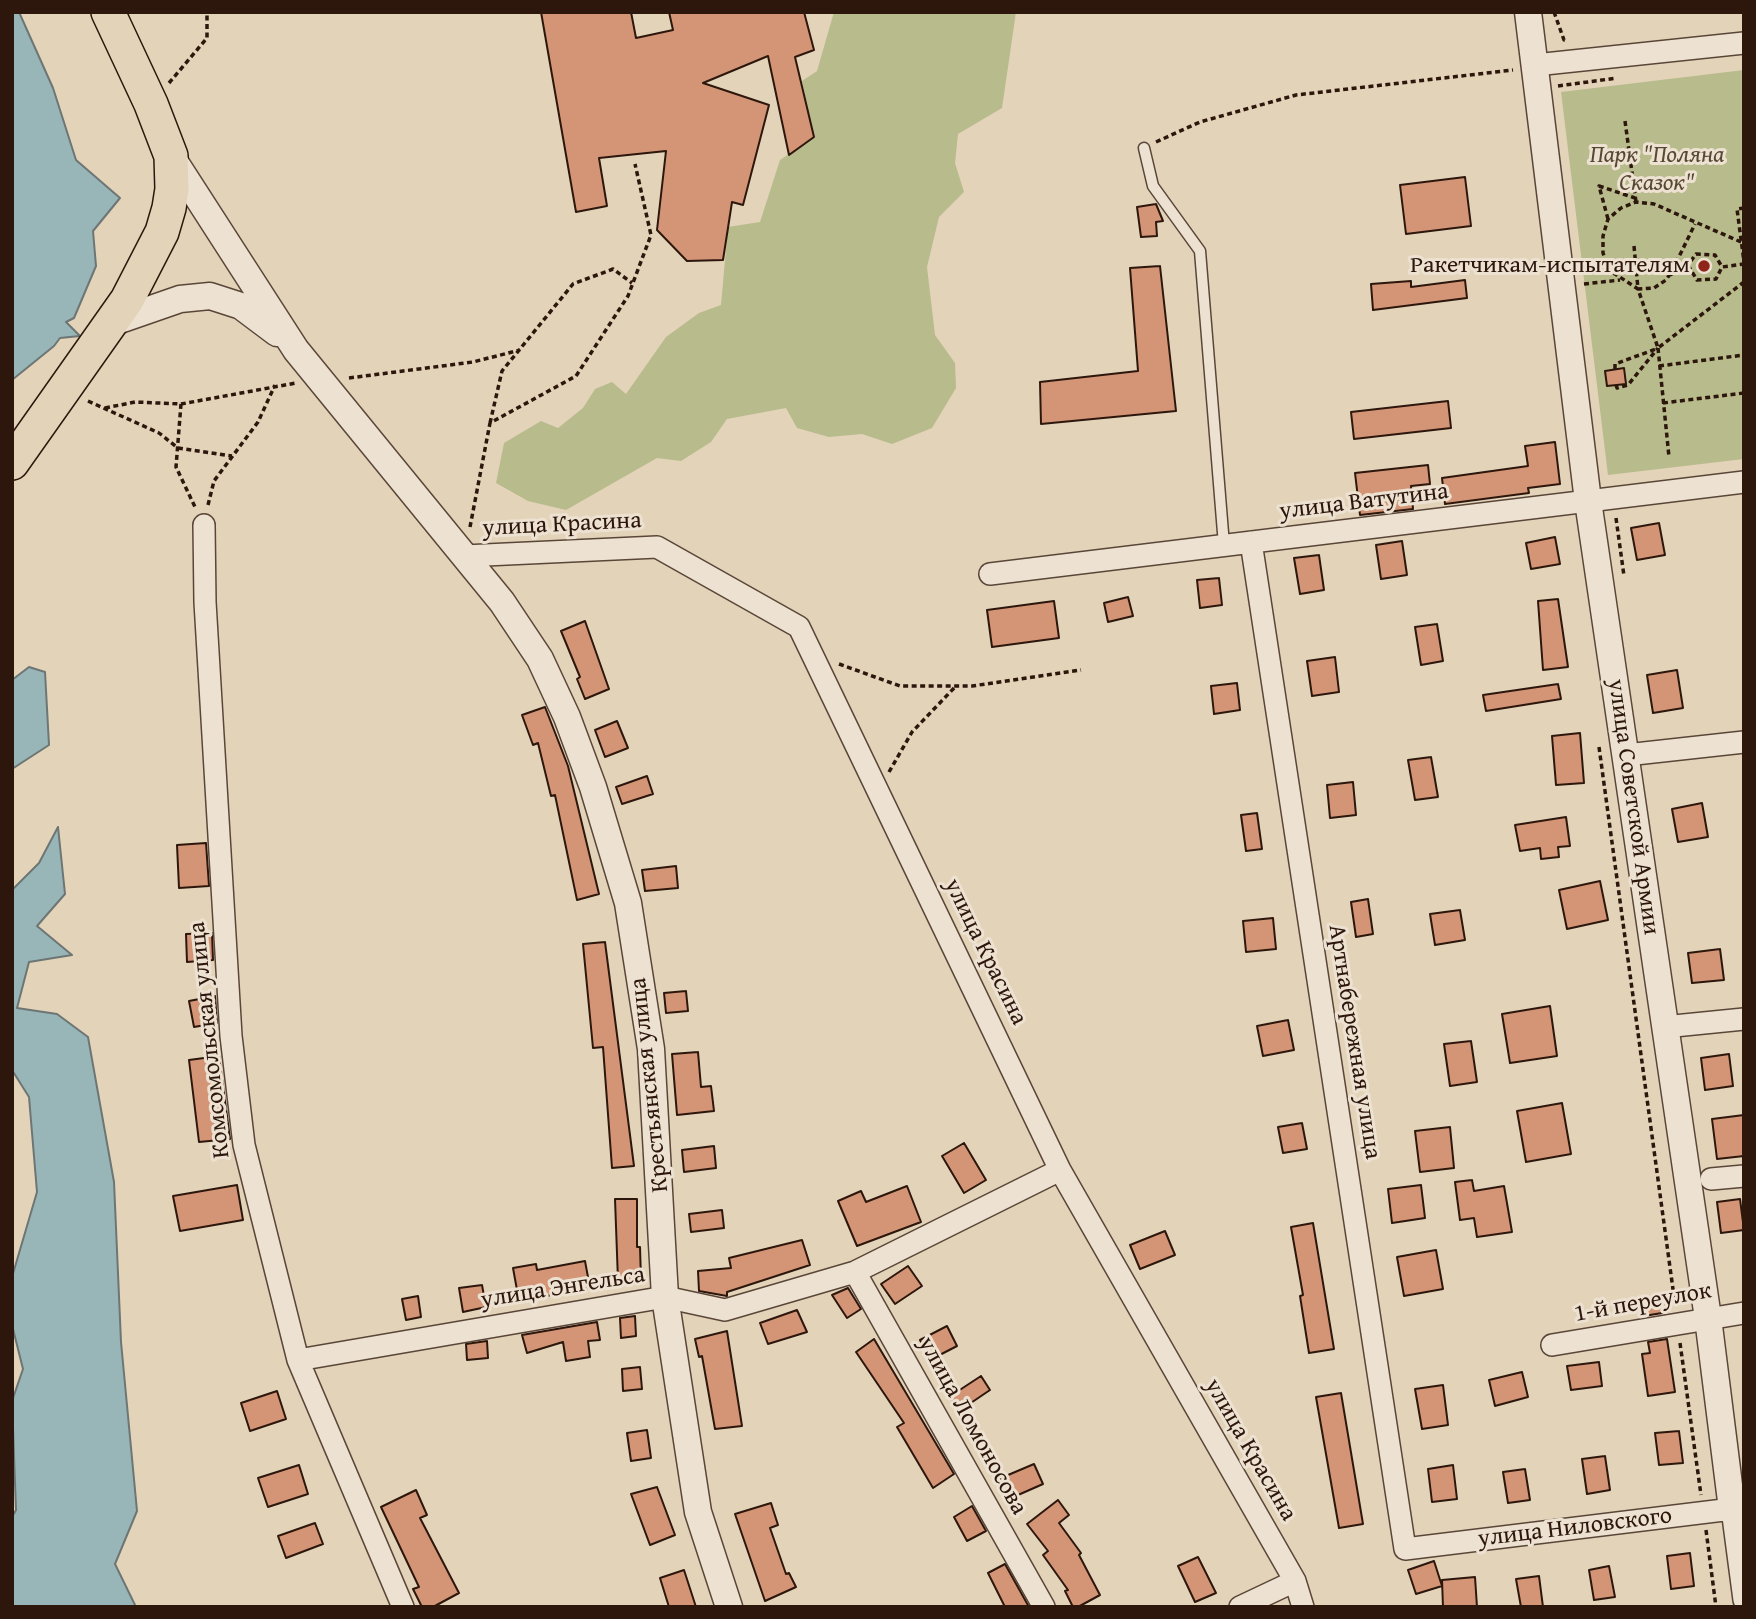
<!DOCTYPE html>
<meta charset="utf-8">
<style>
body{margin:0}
#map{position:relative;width:1756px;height:1619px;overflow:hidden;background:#e3d3b9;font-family:"Gentium Book Plus",serif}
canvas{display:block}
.frame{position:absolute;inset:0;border:14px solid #2d170d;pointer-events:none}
</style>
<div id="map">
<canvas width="1756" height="1619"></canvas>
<div class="frame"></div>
</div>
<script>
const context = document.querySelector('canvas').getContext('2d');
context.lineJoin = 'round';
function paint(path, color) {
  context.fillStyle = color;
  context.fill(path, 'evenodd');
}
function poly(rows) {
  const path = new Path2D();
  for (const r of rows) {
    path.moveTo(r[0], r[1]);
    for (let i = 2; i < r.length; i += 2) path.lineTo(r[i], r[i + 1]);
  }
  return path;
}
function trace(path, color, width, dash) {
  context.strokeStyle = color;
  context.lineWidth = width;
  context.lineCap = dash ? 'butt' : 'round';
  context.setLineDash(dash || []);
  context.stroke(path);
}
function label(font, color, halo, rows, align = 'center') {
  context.font = font + ' "Gentium Book Plus",serif';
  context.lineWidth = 6;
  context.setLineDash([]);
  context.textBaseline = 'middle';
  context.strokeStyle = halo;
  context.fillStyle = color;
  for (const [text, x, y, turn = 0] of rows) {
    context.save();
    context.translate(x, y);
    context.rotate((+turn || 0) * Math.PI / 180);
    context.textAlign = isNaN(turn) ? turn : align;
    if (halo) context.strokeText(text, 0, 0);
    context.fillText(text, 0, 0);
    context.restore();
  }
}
paint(poly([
 [834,12,1016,12,1002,108,958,134,955,163,964,192,939,217,927,267,935,335,955,363,956,388,932,428,892,444,862,434,829,437,797,428,786,408,727,419,711,442,681,461,657,458,566,510,528,501,496,483,504,443,541,421,558,428,583,408,595,389,612,382,626,394,666,337,699,313,721,305,728,227,760,222,780,160,814,137,802,81,817,71],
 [1744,70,1744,459,1608,475,1561,92]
]), '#b8bb8c');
const water = poly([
 [12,12,19,12,23,21,53,88,76,160,120,198,93,231,96,266,74,318,66,322,80,336,60,338,54,346,12,380,12,12],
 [29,667,45,672,49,745,12,769,12,680,29,667],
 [58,827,65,894,37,926,72,955,29,962,17,1008,57,1014,88,1037,114,1182,121,1342,137,1511,115,1564,136,1607,12,1607,12,1517,16,1510,12,1401,23,1369,12,1325,12,1277,37,1192,29,1097,12,1070,12,890,39,863,58,827]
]);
paint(water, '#98b6b8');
trace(water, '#6d7674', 2);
const building = poly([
 [541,12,631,12,636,38,673,30,669,12,804,12,814,50,795,57,814,137,789,155,768,56,703,83,769,105,743,205,732,202,723,260,687,261,657,230,666,151,599,158,607,206,576,212,541,12],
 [1465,177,1471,226,1406,234,1400,185,1465,177],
 [1156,204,1163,221,1156,222,1157,236,1141,237,1137,207,1156,204],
 [1160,266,1176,411,1041,424,1040,382,1138,371,1130,268,1160,266],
 [1465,280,1467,298,1373,310,1371,284,1411,281,1411,287,1465,280],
 [1624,368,1626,384,1607,386,1605,371,1624,368],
 [1448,401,1451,428,1354,439,1351,412,1448,401],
 [1555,442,1560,484,1528,488,1529,493,1445,504,1442,478,1528,466,1525,446,1555,442],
 [1428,465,1430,484,1411,486,1413,509,1360,515,1355,473,1428,465],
 [1659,523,1665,555,1637,560,1631,528,1659,523],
 [1555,537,1560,564,1531,569,1526,543,1555,537],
 [1402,541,1407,575,1381,579,1376,545,1402,541],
 [1319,555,1324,590,1300,594,1294,558,1319,555],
 [1219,578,1222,605,1200,608,1197,580,1219,578],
 [1128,597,1133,616,1108,622,1104,603,1128,597],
 [1558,599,1568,667,1543,670,1538,601,1558,599],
 [1054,601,1059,638,992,647,987,610,1054,601],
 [585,621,609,689,585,699,577,679,580,677,561,631,585,621],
 [1437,624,1443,661,1421,665,1415,627,1437,624],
 [1335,657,1339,692,1312,696,1307,661,1335,657],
 [1677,670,1683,708,1653,713,1647,675,1677,670],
 [1237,683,1240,710,1214,714,1211,686,1237,683],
 [1558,684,1561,699,1486,711,1483,695,1558,684],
 [545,707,568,766,599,894,577,900,555,795,551,796,538,743,533,745,522,715,545,707],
 [617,721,628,748,605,757,595,730,617,721],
 [1580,733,1584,783,1556,785,1552,736,1580,733],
 [1431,757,1438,797,1415,800,1408,760,1431,757],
 [647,776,653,794,622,804,616,787,647,776],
 [1353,782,1356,815,1330,818,1327,785,1353,782],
 [1702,803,1708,837,1678,842,1672,809,1702,803],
 [1257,813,1262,849,1246,851,1241,815,1257,813],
 [1566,817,1570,846,1558,847,1559,857,1541,859,1540,848,1520,851,1515,825,1566,817],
 [206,843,209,886,179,888,177,845,206,843],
 [676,866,678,888,645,891,642,870,676,866],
 [1600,881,1608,920,1567,929,1559,890,1600,881],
 [1368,899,1373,934,1356,937,1351,902,1368,899],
 [1460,910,1465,940,1435,945,1430,914,1460,910],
 [1273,918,1276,949,1246,952,1243,921,1273,918],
 [212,933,213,960,187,962,186,934,212,933],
 [605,942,634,1166,612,1168,603,1047,593,1048,583,944,605,942],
 [1720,949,1724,980,1692,983,1688,953,1720,949],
 [686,991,688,1011,666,1013,664,993,686,991],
 [215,996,217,1023,194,1027,189,1001,215,996],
 [1550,1006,1557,1056,1510,1063,1502,1014,1550,1006],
 [1288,1020,1294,1050,1263,1056,1257,1026,1288,1020],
 [1471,1041,1477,1082,1450,1086,1444,1044,1471,1041],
 [698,1052,701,1087,711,1086,714,1111,677,1115,672,1054,698,1052],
 [1729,1054,1733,1086,1705,1090,1701,1058,1729,1054],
 [219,1056,230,1139,199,1142,189,1060,219,1056],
 [1562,1103,1571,1154,1526,1162,1517,1111,1562,1103],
 [1744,1115,1744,1156,1717,1159,1712,1119,1744,1115],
 [1302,1123,1307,1149,1283,1153,1278,1127,1302,1123],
 [1450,1127,1454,1168,1420,1172,1415,1131,1450,1127],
 [964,1143,986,1180,964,1193,942,1156,964,1143],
 [714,1146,716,1168,684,1172,682,1150,714,1146],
 [1472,1180,1474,1191,1504,1186,1512,1232,1477,1237,1474,1218,1460,1220,1455,1182,1472,1180],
 [237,1185,243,1220,180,1231,173,1196,237,1185],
 [1421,1185,1425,1218,1392,1223,1388,1189,1421,1185],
 [907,1186,921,1222,857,1246,838,1201,861,1191,866,1202,907,1186],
 [615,1199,637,1199,637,1247,640,1247,641,1280,618,1281,615,1199],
 [1740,1199,1744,1230,1721,1233,1717,1202,1740,1199],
 [722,1210,724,1228,691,1232,689,1214,722,1210],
 [1313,1223,1334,1349,1309,1353,1300,1296,1303,1295,1291,1227,1313,1223],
 [1165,1231,1175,1255,1140,1269,1130,1245,1165,1231],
 [802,1240,810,1265,727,1292,727,1296,699,1291,698,1271,731,1268,729,1258,802,1240],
 [1436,1250,1443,1289,1404,1296,1397,1257,1436,1250],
 [585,1261,590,1288,519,1301,513,1268,536,1264,537,1270,585,1261],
 [908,1266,922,1286,895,1304,881,1284,908,1266],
 [482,1285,486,1307,463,1312,459,1288,482,1285],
 [848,1288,861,1309,847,1318,832,1295,848,1288],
 [418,1296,421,1317,406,1320,402,1299,418,1296],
 [1666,1299,1668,1312,1644,1316,1641,1303,1666,1299],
 [797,1310,807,1332,768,1344,760,1323,797,1310],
 [635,1316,636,1336,621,1338,620,1318,635,1316],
 [597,1322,600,1340,588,1341,590,1357,566,1361,563,1342,527,1353,522,1335,597,1322],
 [947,1326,957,1346,930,1360,920,1340,947,1326],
 [727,1331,742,1426,715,1429,702,1356,699,1357,695,1339,727,1331],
 [874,1339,954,1474,933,1488,897,1427,904,1423,856,1352,874,1339],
 [1667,1339,1675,1392,1648,1396,1642,1354,1650,1353,1648,1342,1667,1339],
 [487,1341,488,1358,467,1360,466,1344,487,1341],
 [1599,1362,1602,1386,1571,1390,1567,1366,1599,1362],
 [640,1367,642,1389,623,1391,622,1369,640,1367],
 [1522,1372,1528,1397,1495,1406,1489,1380,1522,1372],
 [981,1376,990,1390,959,1411,949,1397,981,1376],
 [1443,1385,1448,1425,1422,1429,1415,1389,1443,1385],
 [277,1391,286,1419,250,1431,241,1403,277,1391],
 [1341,1393,1363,1524,1339,1528,1316,1397,1341,1393],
 [647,1430,651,1458,631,1461,627,1433,647,1430],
 [1679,1431,1683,1463,1659,1465,1655,1433,1679,1431],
 [1605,1456,1610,1490,1587,1494,1582,1459,1605,1456],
 [1034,1464,1043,1484,1009,1499,1001,1478,1034,1464],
 [299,1465,308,1494,268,1507,258,1478,299,1465],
 [1453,1465,1457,1499,1432,1502,1428,1469,1453,1465],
 [1525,1469,1530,1500,1508,1503,1503,1472,1525,1469],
 [657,1487,675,1535,650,1545,631,1494,657,1487],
 [416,1490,427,1515,420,1518,459,1593,433,1607,422,1607,413,1589,419,1587,381,1507,416,1490],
 [1058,1500,1069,1515,1059,1523,1081,1553,1079,1555,1100,1595,1078,1607,1073,1607,1065,1591,1068,1590,1043,1555,1048,1551,1027,1524,1058,1500],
 [771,1503,778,1525,770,1528,786,1574,789,1573,796,1587,765,1601,735,1514,771,1503],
 [972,1506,986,1531,967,1541,954,1517,972,1506],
 [315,1523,323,1544,286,1558,278,1536,315,1523],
 [1690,1553,1694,1586,1671,1589,1667,1556,1690,1553],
 [1198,1557,1216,1593,1195,1602,1178,1566,1198,1557],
 [1434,1561,1442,1586,1416,1594,1408,1570,1434,1561],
 [1005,1564,1029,1607,1005,1607,988,1573,1005,1564],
 [1609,1566,1615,1597,1594,1600,1589,1570,1609,1566],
 [684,1570,696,1607,669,1607,660,1578,684,1570],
 [1539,1576,1543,1607,1521,1607,1516,1579,1539,1576],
 [1475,1577,1477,1607,1443,1607,1442,1580,1475,1577]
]);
paint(building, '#d39576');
trace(building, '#2d170d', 2);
const service = poly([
 [1144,148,1153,186,1200,251,1224,545]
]);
const minor = poly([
 [1535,65,1744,43],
 [204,525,205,602,231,1036,244,1145,298,1360,403,1607],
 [1251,542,1405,1549,1732,1509,1744,1600],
 [464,556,657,547,799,627,1060,1170,1295,1581,1303,1607],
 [990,574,1744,482],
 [1626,755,1744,742],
 [1664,1027,1744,1019],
 [1711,1179,1744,1176],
 [855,1272,1044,1607],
 [1552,1345,1744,1313],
 [298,1360,665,1297,725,1310,855,1272,1060,1170],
 [1240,1607,1295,1581]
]);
const tertiary = poly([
 [1528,12,1588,501,1708,1318,1732,1509,1744,1507],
 [171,156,296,350,502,602,540,659,567,717,593,787,628,903,651,1049,665,1297,698,1512,729,1607],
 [108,324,180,299,210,296,241,306,277,333]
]);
const primary = poly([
 [12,463,127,300,162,232,169,208,172,189,171,156,151,104,108,12]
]);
trace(service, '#5a4638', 13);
trace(minor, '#5a4638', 24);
trace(tertiary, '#5a4638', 29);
trace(primary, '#2d170d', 36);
trace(poly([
 [1554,12,1564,40,1567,40],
 [169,83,207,38,207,12],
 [1558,86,1617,78],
 [1625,121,1636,202],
 [1156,142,1200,122,1296,95,1513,70],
 [1744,208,1737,209,1744,262],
 [1608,219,1599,186,1635,198],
 [1741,242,1654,204,1636,202,1621,208,1608,219,1603,236,1603,253,1609,270,1638,289,1658,348,1744,282],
 [1634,246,1638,289,1654,288,1666,280,1672,271,1695,224],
 [1688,265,1697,280,1716,279,1722,267],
 [1670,275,1688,265,1696,254,1715,255,1722,267,1744,264],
 [1584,284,1620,280],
 [1658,348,1669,457],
 [1659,366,1744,355],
 [1615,369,1615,364,1656,349],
 [349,378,473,362,520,350],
 [1616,385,1617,388,1628,385,1658,348],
 [88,401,159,433,178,448,232,456],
 [1663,403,1744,393],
 [181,404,176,467,195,507],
 [105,408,135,402,181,404,296,383],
 [490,423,502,371,573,284,613,269,632,283],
 [208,505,214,481,258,422,275,385],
 [1616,518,1624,576],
 [470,527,490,423,576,376,628,296,651,235,635,164],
 [839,664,900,686,972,686,1081,670],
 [1599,747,1675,1304],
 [889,772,912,732,956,686],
 [1680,1343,1701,1495],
 [1706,1530,1716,1607]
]), '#2d170d', 3.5, [5, 3.5]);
trace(service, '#ede2d2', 10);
trace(minor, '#ede2d2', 21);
trace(tertiary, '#ede2d2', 26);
trace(primary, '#e3d3b9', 33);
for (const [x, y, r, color] of [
 [1704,266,7,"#8f2418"]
]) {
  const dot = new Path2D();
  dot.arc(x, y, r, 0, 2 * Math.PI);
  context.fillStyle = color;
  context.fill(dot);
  trace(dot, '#ede2d2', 2.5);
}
label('italic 24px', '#574833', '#ede2d2', [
 ["Парк \"Поляна",1657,156],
 ["Сказок\"",1657,184]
]);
label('24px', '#2d170d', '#ede2d2', [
 ["Ракетчикам-испытателям",1690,266]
], 'right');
label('24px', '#2d170d', '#ede2d2', [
 ["улица Ватутина",1364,502,-7],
 ["улица Красина",562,525,-3],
 ["улица Советской Армии",1633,807,82],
 ["улица Красина",985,952,64],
 ["Комсомольская улица",210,1040,-96],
 ["Артнабережная улица",1354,1042,81],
 ["Крестьянская улица",650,1085,-96],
 ["улица Энгельса",563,1288,-9],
 ["1-й переулок",1643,1303,-10],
 ["улица Ломоносова",972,1426,61],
 ["улица Красина",1250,1450,60],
 ["улица Ниловского",1575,1528,-7]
]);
</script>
